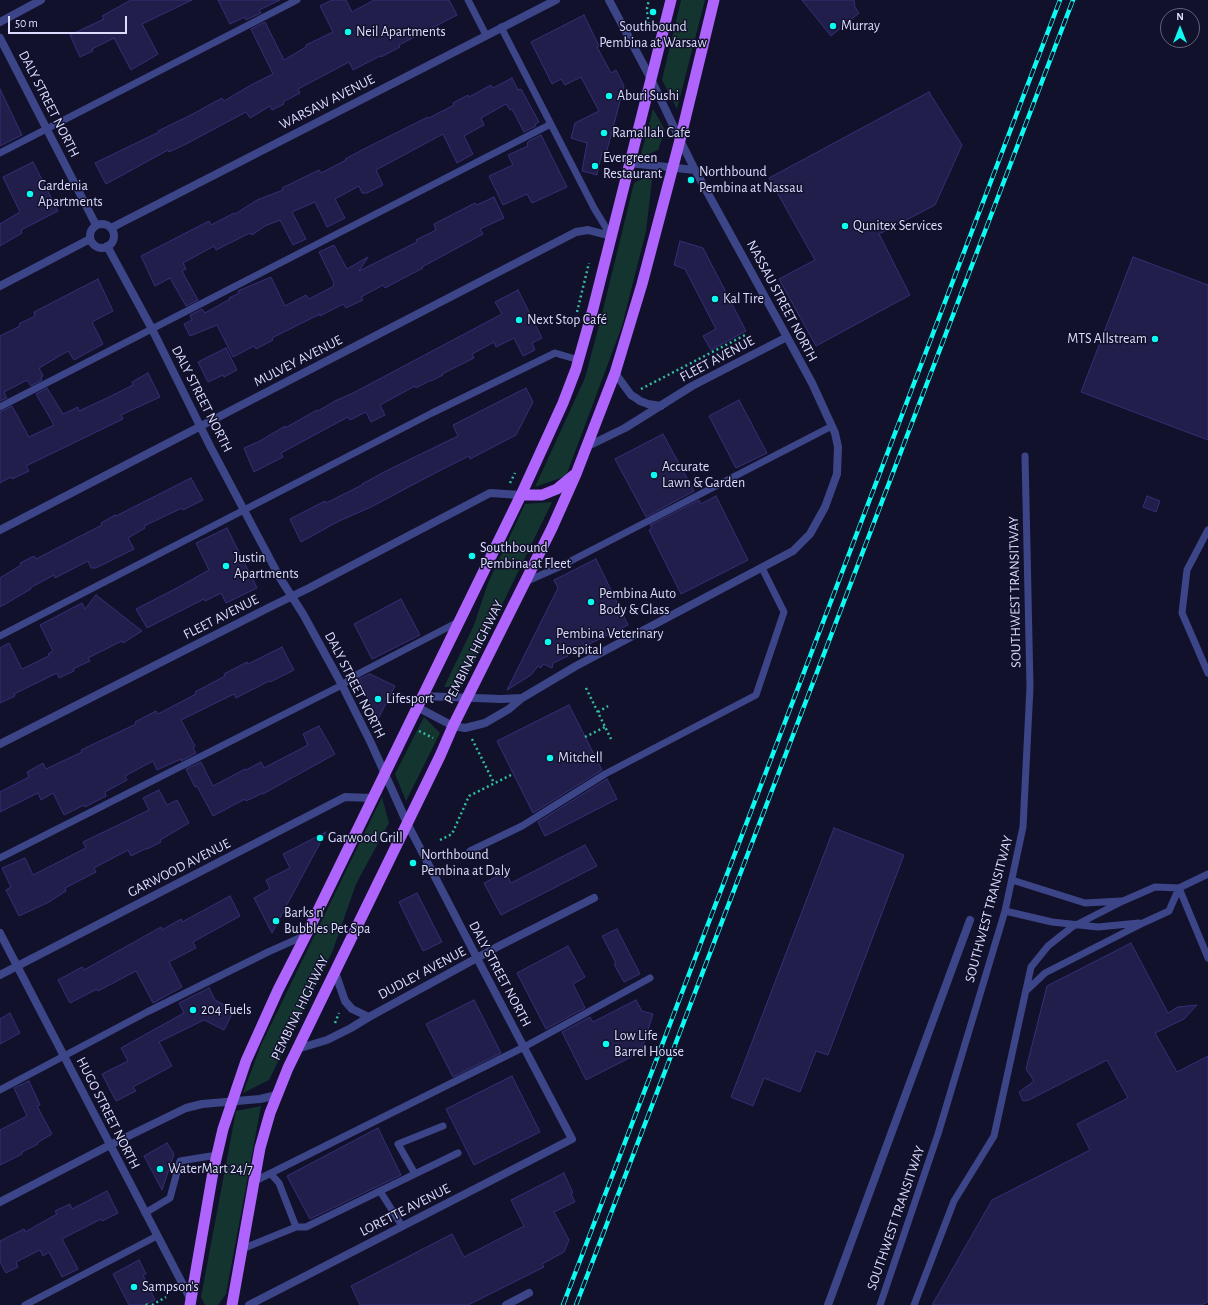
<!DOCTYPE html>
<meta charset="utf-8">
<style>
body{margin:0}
#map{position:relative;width:1208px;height:1305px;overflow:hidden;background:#12112b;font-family:"Alegreya Sans",sans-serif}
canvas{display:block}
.north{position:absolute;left:1160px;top:8px;width:40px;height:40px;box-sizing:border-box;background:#12112b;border:1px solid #63637f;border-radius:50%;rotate:0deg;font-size:11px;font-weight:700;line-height:16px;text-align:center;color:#dcddfe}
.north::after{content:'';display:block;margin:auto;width:14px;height:18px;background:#0bfbf2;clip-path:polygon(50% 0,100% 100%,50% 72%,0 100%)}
.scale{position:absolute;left:8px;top:16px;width:119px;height:18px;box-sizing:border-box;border:2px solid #dcddfe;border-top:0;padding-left:5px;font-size:12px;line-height:14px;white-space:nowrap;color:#dcddfe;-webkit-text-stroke:3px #12112b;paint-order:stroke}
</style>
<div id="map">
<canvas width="1208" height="1305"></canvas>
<div class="north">N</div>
<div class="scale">50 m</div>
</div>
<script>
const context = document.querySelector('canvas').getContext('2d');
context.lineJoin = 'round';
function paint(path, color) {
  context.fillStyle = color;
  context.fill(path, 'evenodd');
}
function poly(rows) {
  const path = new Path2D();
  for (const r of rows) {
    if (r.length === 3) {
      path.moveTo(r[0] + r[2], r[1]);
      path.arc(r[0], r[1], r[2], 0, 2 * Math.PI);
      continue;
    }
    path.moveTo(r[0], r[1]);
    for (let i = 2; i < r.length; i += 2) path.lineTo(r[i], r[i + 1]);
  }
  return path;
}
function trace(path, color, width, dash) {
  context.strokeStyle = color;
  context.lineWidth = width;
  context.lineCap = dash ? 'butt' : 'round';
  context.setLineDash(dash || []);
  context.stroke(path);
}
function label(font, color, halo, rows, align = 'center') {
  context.font = font + ' "Alegreya Sans",sans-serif';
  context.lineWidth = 3;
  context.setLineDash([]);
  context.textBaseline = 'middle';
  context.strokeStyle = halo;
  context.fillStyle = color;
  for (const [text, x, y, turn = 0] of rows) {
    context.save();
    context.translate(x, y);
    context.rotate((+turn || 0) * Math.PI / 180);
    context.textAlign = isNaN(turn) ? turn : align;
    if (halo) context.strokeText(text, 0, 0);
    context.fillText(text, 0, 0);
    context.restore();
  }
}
paint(poly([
 [681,0,705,0,677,109,662,80],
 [653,109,665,130,658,150,640,158],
 [653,172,646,231,622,326,566,476,535,487,585,378,602,314,634,183],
 [552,502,462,687,444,687,474,625,488,583,525,504],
 [424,717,440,733,406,801,395,774],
 [382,797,389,823,356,884,333,950,269,1080,243,1093,261,1045],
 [261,1106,226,1294,218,1305,205,1305,201,1297,236,1111]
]), '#14352f');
const building = poly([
 [131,0,192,0,142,24,158,54,131,70,114,38,92,49,93,51,80,57,70,35,104,19,102,16,131,0],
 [218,0,280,0,259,10,261,13,246,20,245,17,230,24,218,0],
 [332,0,346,0,352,12,374,0,449,0,457,15,399,45,400,47,381,57,380,56,353,70,349,62,298,89,300,93,283,102,284,104,272,110,270,106,250,118,246,112,186,144,169,152,168,150,106,184,95,163,159,132,158,131,191,115,222,98,224,101,251,85,273,74,251,29,265,22,284,60,306,47,306,45,333,32,320,6,332,0],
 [802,0,854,0,855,7,859,13,831,36,802,0],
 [584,15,599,46,597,47,611,73,616,70,624,86,606,154,602,152,597,175,582,171,587,143,571,138,575,123,599,111,581,77,565,85,561,79,552,84,531,42,584,15],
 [512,78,518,90,521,89,539,122,535,124,536,126,524,132,512,109,510,110,506,104,481,118,484,125,464,136,473,154,457,163,443,134,376,170,383,185,367,193,362,193,359,186,335,199,345,218,327,227,315,202,292,212,306,239,293,245,280,220,265,226,252,235,250,233,216,250,214,246,183,263,186,269,182,271,198,300,186,306,170,278,155,286,141,256,209,221,211,225,234,213,235,214,257,200,283,190,282,188,319,170,321,173,346,160,345,159,364,149,428,117,429,118,454,105,453,103,468,95,469,97,491,85,493,88,512,78],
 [0,89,22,135,0,146,0,89],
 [929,92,962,145,935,205,879,234,910,295,816,346,779,279,815,260,769,178,929,92],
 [541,135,567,187,532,203,527,194,503,205,489,176,513,165,508,155,528,146,527,143,529,141,541,135],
 [33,162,58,211,21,230,22,233,0,246,0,224,20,212,3,177,33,162],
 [494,197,504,218,480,229,483,234,422,267,423,268,385,288,383,285,361,297,363,300,346,308,343,304,320,316,320,314,272,338,273,340,256,349,254,346,233,357,217,325,190,336,184,324,192,320,190,315,202,309,205,313,230,299,229,298,239,293,238,291,271,277,285,306,306,295,309,299,334,286,333,284,334,283,319,252,334,245,347,269,368,257,359,271,417,242,416,240,436,230,434,224,475,203,477,205,494,197],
 [680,241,703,248,746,331,711,350,703,336,716,329,685,269,674,265,680,241],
 [1133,257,1208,285,1208,440,1081,392,1133,257],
 [98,279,113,311,92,322,103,344,74,360,68,351,39,368,43,376,41,377,42,380,31,386,27,380,4,392,7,398,0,401,0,336,20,326,19,324,35,316,34,312,98,279],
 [518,290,542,338,532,343,535,350,523,356,514,338,496,347,494,342,472,354,474,358,442,374,443,375,431,381,431,380,416,388,415,386,380,405,385,415,371,422,366,412,350,420,348,417,281,453,283,457,254,472,244,448,260,441,285,426,285,428,317,410,318,411,335,401,353,393,502,314,495,302,518,290],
 [226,348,237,370,224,377,223,375,208,382,198,362,226,348],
 [148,373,160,397,121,415,123,419,26,466,29,471,12,479,11,477,0,483,0,412,12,406,29,437,54,425,36,394,47,388,63,414,78,407,79,411,107,398,133,385,132,382,148,373],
 [526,388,533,402,516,435,470,459,469,456,437,472,371,507,339,521,301,542,290,519,325,501,326,503,362,485,362,484,390,469,458,436,453,425,526,388],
 [739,400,767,453,736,468,709,416,739,400],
 [663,434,694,491,646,517,615,459,663,434],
 [191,478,203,500,183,510,182,508,144,526,145,528,128,538,134,549,96,568,91,568,88,561,55,578,54,575,30,588,31,589,0,607,0,578,21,565,20,563,34,556,36,559,102,525,101,523,115,515,116,516,191,478],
 [716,496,748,560,681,594,649,530,652,528,650,525,699,500,701,504,716,496],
 [1147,496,1160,501,1156,512,1143,507,1147,496],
 [227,528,257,588,226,603,221,593,205,601,204,599,147,628,136,609,177,588,209,570,196,543,227,528],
 [596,559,628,625,567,655,568,656,553,663,552,668,543,664,541,668,538,666,531,675,507,690,558,588,554,580,596,559],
 [96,595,142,631,123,643,122,641,88,658,90,661,73,669,74,671,59,678,57,673,14,694,15,696,0,703,0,648,9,643,22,669,49,656,48,654,53,651,40,625,82,603,85,609,96,595],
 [401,599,420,635,372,659,354,624,401,599],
 [282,647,294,670,270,682,269,681,236,698,234,694,181,720,195,746,193,748,196,753,181,761,181,759,157,770,153,761,125,776,127,780,105,792,106,796,85,807,84,805,64,815,53,793,41,800,38,793,0,812,0,792,29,777,27,772,43,763,46,769,82,752,81,750,136,724,135,722,156,711,158,714,196,694,195,692,225,676,224,674,247,662,248,664,282,647],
 [370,674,395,686,378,719,359,679,370,674],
 [569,705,602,770,533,813,497,741,569,705],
 [319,726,335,754,263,794,263,793,246,801,245,799,213,816,197,786,195,787,186,769,201,762,213,786,245,769,246,770,261,762,264,768,308,745,303,734,319,726],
 [607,779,617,799,545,836,538,822,607,779],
 [159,790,167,805,177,800,189,823,160,840,161,842,147,849,147,848,131,856,128,850,94,868,96,872,65,888,66,891,49,902,19,916,6,890,11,887,2,868,25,858,33,875,86,848,83,842,149,810,143,798,159,790],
 [834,828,904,855,828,1055,816,1051,800,1092,764,1078,753,1106,731,1097,834,828],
 [326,832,298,884,272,933,254,898,270,889,266,880,290,868,283,854,326,832],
 [585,845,597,866,501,915,484,883,505,872,511,883,585,845],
 [417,893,442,942,423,951,399,902,417,893],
 [230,896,240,916,193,942,196,948,169,962,182,987,153,1003,136,971,98,991,97,989,70,1003,58,980,82,967,84,970,161,927,162,930,181,919,182,922,230,896],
 [617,929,640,974,624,982,614,964,616,963,602,936,617,929],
 [1131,943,1168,1013,1178,1007,1197,1005,1184,1019,1155,1033,1177,1072,1208,1056,1208,1302,1202,1305,932,1305,992,1200,1090,1150,1077,1124,1128,1098,1107,1060,1029,1100,1023,1101,1019,1092,1034,1081,1026,1069,1047,986,1131,943],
 [568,946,585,977,573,984,585,1008,546,1029,517,973,568,946],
 [209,988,215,1000,234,1010,224,1030,204,1020,159,1042,172,1066,133,1087,136,1091,116,1101,102,1074,128,1061,121,1048,184,1013,179,1003,209,988],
 [474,1000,501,1053,453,1077,426,1024,474,1000],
 [636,1000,642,1011,653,1014,641,1052,586,1080,562,1032,590,1017,593,1022,636,1000],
 [10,1013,20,1033,0,1044,0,1019,10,1013],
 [512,1076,540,1132,474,1165,446,1109,512,1076],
 [29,1081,40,1105,37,1106,52,1134,37,1143,38,1144,22,1152,22,1154,0,1165,0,1130,27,1116,14,1088,29,1081],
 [378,1128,401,1175,310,1219,287,1176,378,1128],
 [167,1143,174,1154,162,1190,144,1156,167,1143],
 [564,1173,573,1193,571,1194,575,1202,554,1212,569,1240,564,1252,542,1264,544,1267,468,1305,360,1305,351,1286,452,1234,464,1257,524,1226,511,1200,564,1173],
 [107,1191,118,1213,102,1221,101,1219,62,1239,78,1269,62,1277,49,1252,43,1256,40,1250,16,1262,18,1267,6,1273,0,1262,0,1241,24,1229,25,1232,57,1214,55,1211,70,1204,72,1209,107,1191],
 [139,1260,146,1274,143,1275,155,1300,145,1305,129,1305,113,1274,139,1260]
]);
paint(building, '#211e4b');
trace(building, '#343077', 1);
trace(poly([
 [649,29,647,8,649,0],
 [577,312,589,263],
 [641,389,747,334],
 [510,483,515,473],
 [586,688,611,739],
 [598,712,608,706],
 [419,731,433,738],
 [585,737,605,727],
 [472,739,494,783],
 [440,840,452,834,469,796,513,774],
 [335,1023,339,1013],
 [146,1304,147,1305],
 [152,1305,166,1297]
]), '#33bca0', 2.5, [2, 3]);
trace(poly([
 [468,0,486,35],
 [501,27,594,208,611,236],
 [0,153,297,0],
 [0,407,551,124],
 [1208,530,1187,570,1182,613,1208,673],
 [525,582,559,567,832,426],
 [0,636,432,413,555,353,579,360],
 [470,851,522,826,605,774,756,695,784,612,762,568],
 [0,858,342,685,356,675,458,622],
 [1012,880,1085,903,1121,901],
 [1179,888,1208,958],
 [1005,911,1052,922,1098,927,1139,923],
 [1026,991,1045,973,1143,923,1169,911,1179,888],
 [0,1090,147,1012,268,952,306,935],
 [415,1174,398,1144,443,1126],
 [255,1181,524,1047,650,978],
 [380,1191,402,1226],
 [145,1213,170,1198,180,1161,217,1155],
 [296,1227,306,1227,458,1153],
 [242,1249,296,1227,279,1183,271,1174],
 [25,1305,157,1236],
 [880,1305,938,1134,1005,911,1023,827,1030,687,1025,456],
 [914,1305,954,1201,994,1136,1031,967,1048,946,1072,927,1123,901,1155,887,1179,888,1208,874]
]), '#3d4589', 7);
trace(poly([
 [0,22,41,0],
 [0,38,96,225],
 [629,163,695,170],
 [102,236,12],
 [111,228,556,0],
 [107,246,152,329,210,446,280,578,303,614,342,685,371,743,407,823,477,958,572,1139,249,1305],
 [0,286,90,239],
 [615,373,631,395,636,398,640,401,648,404,661,406],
 [586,447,625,428,692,386,787,337],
 [0,530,576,232,588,230,611,236],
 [422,696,501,699,522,698],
 [417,707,453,726,465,728,485,723,509,709,522,698,576,666,793,551,810,534,825,507,837,474,838,447,835,433,812,383,787,337,695,170,680,140,651,79,609,0],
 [0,744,270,607,309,588,490,493,521,495],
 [0,933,192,1302],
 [335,972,345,1001,352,1009,369,1017],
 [0,975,345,797,372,798],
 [297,1049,327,1040,351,1028,369,1017,497,947,594,898],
 [0,1202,110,1145,186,1108,202,1104,260,1099,277,1095],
 [506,1305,529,1293],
 [828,1305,970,920]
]), '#3d4589', 8);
trace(poly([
 [521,495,542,495,557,489,574,475],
 [190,1305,213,1172,223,1129,246,1061,278,990,306,935,521,495,563,403,576,369,593,309,671,0],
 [232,1305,260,1148,270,1113,288,1068,440,756,453,726,552,528,576,474,615,373,642,284,680,140,714,0]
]), '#af65fd', 11);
const rail = poly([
 [563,1305,1060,0],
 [576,1305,1073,0]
]);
trace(rail, '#0bfbf2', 4.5);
trace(rail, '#12112b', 3, [9]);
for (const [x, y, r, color] of [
 [653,12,4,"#0bfbf2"],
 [833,26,4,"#0bfbf2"],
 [348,32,4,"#0bfbf2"],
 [609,96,4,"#0bfbf2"],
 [604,133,4,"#0bfbf2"],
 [595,166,4,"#0bfbf2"],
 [691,180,4,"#0bfbf2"],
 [30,194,4,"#0bfbf2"],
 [845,226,4,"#0bfbf2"],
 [715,299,4,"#0bfbf2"],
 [519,320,4,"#0bfbf2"],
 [1155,339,4,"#0bfbf2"],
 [654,475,4,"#0bfbf2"],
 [472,556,4,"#0bfbf2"],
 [226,566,4,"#0bfbf2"],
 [591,602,4,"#0bfbf2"],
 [548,642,4,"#0bfbf2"],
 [378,699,4,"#0bfbf2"],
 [550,758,4,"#0bfbf2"],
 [320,838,4,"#0bfbf2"],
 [413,863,4,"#0bfbf2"],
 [276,921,4,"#0bfbf2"],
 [193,1010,4,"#0bfbf2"],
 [606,1044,4,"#0bfbf2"],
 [160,1169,4,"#0bfbf2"],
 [134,1287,4,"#0bfbf2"]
]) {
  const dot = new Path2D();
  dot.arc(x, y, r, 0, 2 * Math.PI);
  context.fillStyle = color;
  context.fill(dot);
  trace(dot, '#12112b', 1.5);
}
label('14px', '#dcddfe', '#12112b', [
 ["Murray",841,26],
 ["Southbound",653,27,"center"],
 ["Pembina at Warsaw",653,43,"center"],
 ["Neil Apartments",356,32],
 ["Aburi Sushi",617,96],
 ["Ramallah Cafe",612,133],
 ["Evergreen",603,158],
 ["Restaurant",603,174],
 ["Northbound",699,172],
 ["Pembina at Nassau",699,188],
 ["Gardenia",38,186],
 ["Apartments",38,202],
 ["Qunitex Services",853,226],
 ["Kal Tire",723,299],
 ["Next Stop Café",527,320],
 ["MTS Allstream",1147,339,"right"],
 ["Accurate",662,467],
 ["Lawn & Garden",662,483],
 ["Southbound",480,548],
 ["Pembina at Fleet",480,564],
 ["Justin",234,558],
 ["Apartments",234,574],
 ["Pembina Auto",599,594],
 ["Body & Glass",599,610],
 ["Pembina Veterinary",556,634],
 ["Hospital",556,650],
 ["Lifesport",386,699],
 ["Mitchell",558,758],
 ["Garwood Grill",328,838],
 ["Northbound",421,855],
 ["Pembina at Daly",421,871],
 ["Barks n'",284,913],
 ["Bubbles Pet Spa",284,929],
 ["204 Fuels",201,1010],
 ["Low Life",614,1036],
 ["Barrel House",614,1052],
 ["WaterMart 24/7",168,1169],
 ["Sampson's",142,1287]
], 'left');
label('14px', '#dcddfe', '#12112b', [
 ["WARSAW AVENUE",327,102,-27],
 ["DALY STREET NORTH",49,104,63],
 ["NASSAU STREET NORTH",782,301,62],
 ["FLEET AVENUE",717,359,-28],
 ["MULVEY AVENUE",298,361,-27],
 ["DALY STREET NORTH",202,399,63],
 ["SOUTHWEST TRANSITWAY",1015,592,-91],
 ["FLEET AVENUE",221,617,-27],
 ["PEMBINA HIGHWAY",474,652,-63],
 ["DALY STREET NORTH",355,685,63],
 ["GARWOOD AVENUE",179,868,-27],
 ["SOUTHWEST TRANSITWAY",989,909,-75],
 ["DUDLEY AVENUE",422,973,-28],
 ["DALY STREET NORTH",500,974,62],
 ["PEMBINA HIGHWAY",300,1008,-64],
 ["HUGO STREET NORTH",108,1113,63],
 ["LORETTE AVENUE",405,1210,-27],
 ["SOUTHWEST TRANSITWAY",896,1218,-71]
]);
</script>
